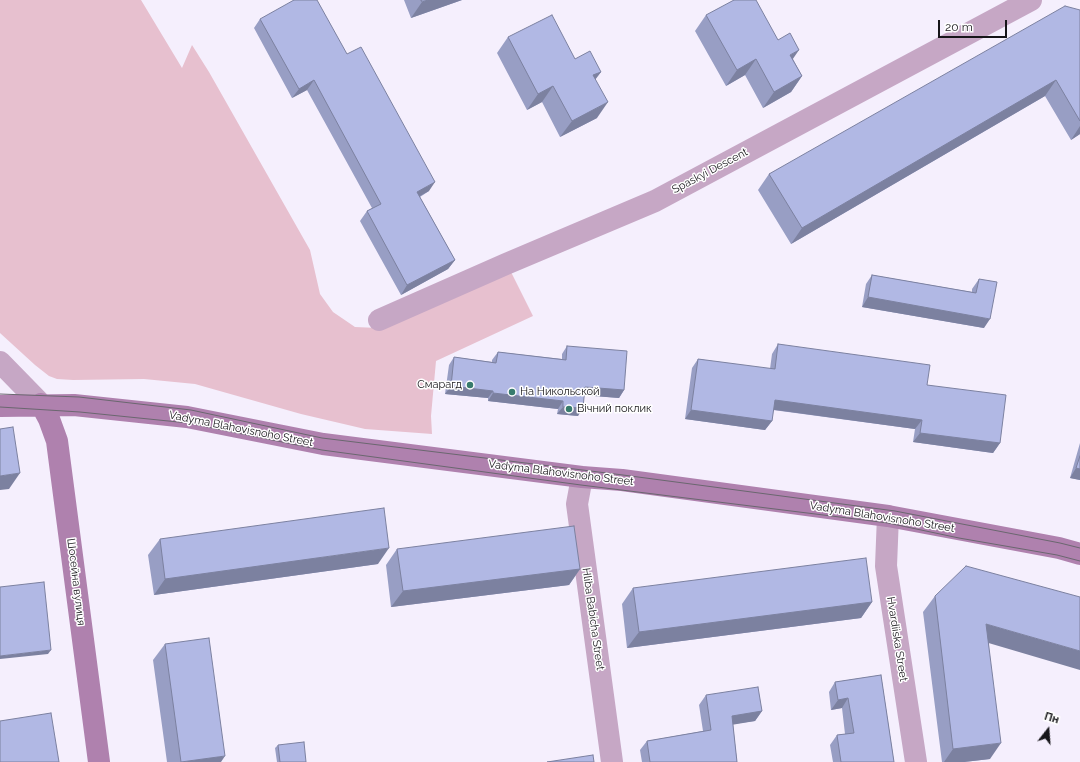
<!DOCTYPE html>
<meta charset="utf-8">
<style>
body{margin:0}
#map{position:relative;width:1080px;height:762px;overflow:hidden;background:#f5effd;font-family:Raleway,sans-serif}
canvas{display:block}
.north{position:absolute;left:1028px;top:710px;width:40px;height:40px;-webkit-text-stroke:3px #fff;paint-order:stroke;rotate:17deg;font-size:11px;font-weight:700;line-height:16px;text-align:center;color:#161519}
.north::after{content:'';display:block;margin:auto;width:14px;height:18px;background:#161519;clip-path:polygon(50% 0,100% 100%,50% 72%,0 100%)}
.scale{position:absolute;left:938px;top:20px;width:69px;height:18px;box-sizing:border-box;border:2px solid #161519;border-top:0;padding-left:5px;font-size:12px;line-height:14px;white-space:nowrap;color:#161519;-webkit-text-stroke:3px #fff;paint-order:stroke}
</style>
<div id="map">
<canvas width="1080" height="762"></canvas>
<div class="north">Пн</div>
<div class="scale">20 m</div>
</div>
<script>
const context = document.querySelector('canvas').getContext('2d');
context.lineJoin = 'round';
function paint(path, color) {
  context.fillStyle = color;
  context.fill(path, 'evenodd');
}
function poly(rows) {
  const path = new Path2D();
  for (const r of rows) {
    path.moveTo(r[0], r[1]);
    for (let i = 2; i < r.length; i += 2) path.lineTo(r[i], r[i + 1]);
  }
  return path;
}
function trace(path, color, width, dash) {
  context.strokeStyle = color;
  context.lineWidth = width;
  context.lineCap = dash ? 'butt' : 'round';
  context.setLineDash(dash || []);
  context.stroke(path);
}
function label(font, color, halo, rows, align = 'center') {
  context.font = font + ' Raleway,sans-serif';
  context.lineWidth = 3;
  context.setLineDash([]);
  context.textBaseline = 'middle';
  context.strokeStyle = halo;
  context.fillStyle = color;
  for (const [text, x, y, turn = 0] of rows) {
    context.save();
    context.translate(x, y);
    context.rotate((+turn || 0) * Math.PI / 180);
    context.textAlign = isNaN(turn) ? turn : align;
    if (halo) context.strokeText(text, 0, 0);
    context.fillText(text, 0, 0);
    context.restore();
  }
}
paint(poly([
 [0,0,141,0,182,68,192,45,209,72,310,250,320,294,333,312,355,327,378,328,511,272,533,316,436,361,431,416,432,434,365,429,301,414,195,384,144,379,73,380,57,379,49,376,35,365,0,333]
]), '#e7c0cf');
trace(poly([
 [379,320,506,264,655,201,1031,0],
 [0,362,41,404],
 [582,477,577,504,612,762],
 [888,516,886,566,916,762]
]), '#c6a7c5', 22);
trace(poly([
 [41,404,49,419,57,441,99,762],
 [0,406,74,405,187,417,323,444,582,477,622,480,888,516,1059,548,1080,554]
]), '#af81ae', 22);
trace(poly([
 [0,394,79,397,191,410,322,438,623,475,895,511,1060,543,1080,548],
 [0,407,80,412,188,423,322,450,581,485,888,523,959,538,1057,555,1080,561]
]), '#6a676f', 1);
paint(poly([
 [404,0,462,0,411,18],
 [1080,10,1080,134,1071,140,1045,96,791,244,758,190,769,174],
 [706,15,778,40,793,59,802,76,791,92,763,108,745,75,726,86,695,31],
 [260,19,347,54,429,191,420,197,455,260,448,269,401,295,360,221,367,211,372,208,307,90,292,98,254,28],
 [508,37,575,59,601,72,595,79,597,118,560,137,542,102,527,110,497,53],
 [872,275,972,292,972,289,979,279,984,328,862,307,866,284],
 [778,344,927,385,1000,443,993,453,913,442,915,429,773,410,772,421,765,430,685,419,692,368,698,359,770,369,772,354],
 [567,346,624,390,619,398,584,395,578,416,557,414,558,409,488,401,488,398,445,394,449,365,454,357,492,362,492,360,498,352,562,359,562,354],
 [1080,443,1080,480,1070,478],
 [160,539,378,564,154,595,148,555],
 [397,549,580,569,569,585,391,607,386,565],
 [633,588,872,602,861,618,627,648,622,604],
 [935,596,989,643,990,759,964,762,942,762,923,612],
 [165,644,221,762,167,762,153,660],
 [881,675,894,762,833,762,830,745,837,735,845,734,842,708,831,710,829,692,835,682],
 [706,695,762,711,755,721,733,724,737,762,642,762,640,750,647,741,703,731,699,705],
 [278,745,306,762,277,762,275,748]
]), '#989ec4');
paint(poly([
 [428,0,462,0,411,18,422,2],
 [799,50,788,66,790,55],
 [756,59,745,75,726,86,737,70],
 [601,72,589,88,593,75],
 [802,76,791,92,763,108,774,92],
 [314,80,307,90,292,98,299,89],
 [1056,80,1045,96,791,244,802,228],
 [553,86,542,102,527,110,538,94],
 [608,102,597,118,560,137,572,121],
 [1080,126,1080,134,1071,140],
 [435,182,429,191,411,201,417,192],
 [455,260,448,269,401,295,407,285],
 [868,297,990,319,984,328,862,307],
 [451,386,493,391,488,398,445,394],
 [585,387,624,390,619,398,580,395],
 [493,393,563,401,558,409,488,401],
 [775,400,922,420,915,429,768,409],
 [563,407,583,408,578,416,557,414],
 [691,410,772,421,765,430,685,419],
 [920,433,1000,443,993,453,913,442],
 [1076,468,1080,469,1080,480,1070,478],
 [20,473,9,489,0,490,0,476],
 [389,548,378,564,154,595,165,579],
 [580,569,569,585,391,607,403,591],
 [872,602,861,618,627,648,639,632],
 [986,624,1080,651,1080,670,975,639],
 [51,650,48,654,0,659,0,656],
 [848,698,842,708,831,710,838,700],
 [762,711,755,721,725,726,732,716],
 [1001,743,990,759,964,762,944,762,953,749],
 [225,756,221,762,181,762]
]), '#7c81a0');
const building = poly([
 [294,0,317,0,347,54,361,47,435,182,417,192,455,260,407,285,367,211,381,204,314,80,299,89,260,19,294,0],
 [421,0,428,0,422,2,421,0],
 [734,0,756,0,778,40,790,33,799,50,790,55,802,76,774,92,756,59,737,70,706,15,734,0],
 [1065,6,1080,10,1080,121,1056,80,802,228,769,174,1065,6],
 [552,15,575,59,590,51,601,72,593,75,608,102,572,121,553,86,538,94,508,37,552,15],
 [872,275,976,293,979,279,997,282,990,319,868,297,872,275],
 [778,344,930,365,927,385,1006,395,1000,443,920,433,922,420,775,400,772,421,691,410,698,359,775,369,778,344],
 [567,346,627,351,624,390,585,387,583,408,563,407,563,401,493,393,493,391,451,386,454,357,496,363,498,352,566,360,567,346],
 [13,427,20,473,0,476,0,429,13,427],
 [1080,456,1080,469,1076,468,1080,456],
 [384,508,389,548,165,579,160,539,384,508],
 [574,526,580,569,403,591,397,549,574,526],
 [866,558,872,602,639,632,633,588,866,558],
 [966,566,1080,597,1080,651,986,624,1001,743,953,749,935,596,966,566],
 [44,582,51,650,0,656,0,587,44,582],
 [209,638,225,756,181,762,165,644,209,638],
 [881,675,894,762,841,762,837,735,854,733,848,698,838,700,835,682,881,675],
 [758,687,762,711,732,716,737,762,650,762,647,741,711,730,706,695,758,687],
 [51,713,59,762,0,762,0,721,51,713],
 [304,742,306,762,280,762,278,745,304,742],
 [593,755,594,762,547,762,593,755]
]);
paint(building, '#b1b8e4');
trace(building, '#7c81a0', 1);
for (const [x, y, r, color] of [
 [470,385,4,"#387b6d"],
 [512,392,4,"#387b6d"],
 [569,409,4,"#387b6d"]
]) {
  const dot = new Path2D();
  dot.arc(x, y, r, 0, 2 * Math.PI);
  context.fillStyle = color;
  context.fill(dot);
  trace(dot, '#fff', 1.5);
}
label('11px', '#161519', '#fff', [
 ["Spaskyi Descent",710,171,-28],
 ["Vadyma Blahovisnoho Street",241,429,11],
 ["Vadyma Blahovisnoho Street",561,473,7],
 ["Vadyma Blahovisnoho Street",882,517,9],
 ["Шосейна вулиця",76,582,83],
 ["Hliba Babicha Street",593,619,82],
 ["Hvardiiska Street",897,639,81]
]);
label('11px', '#161519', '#fff', [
 ["Смарагд",462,385,"right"],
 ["На Никольской",520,392],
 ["Вічний поклик",577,409]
], 'left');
</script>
